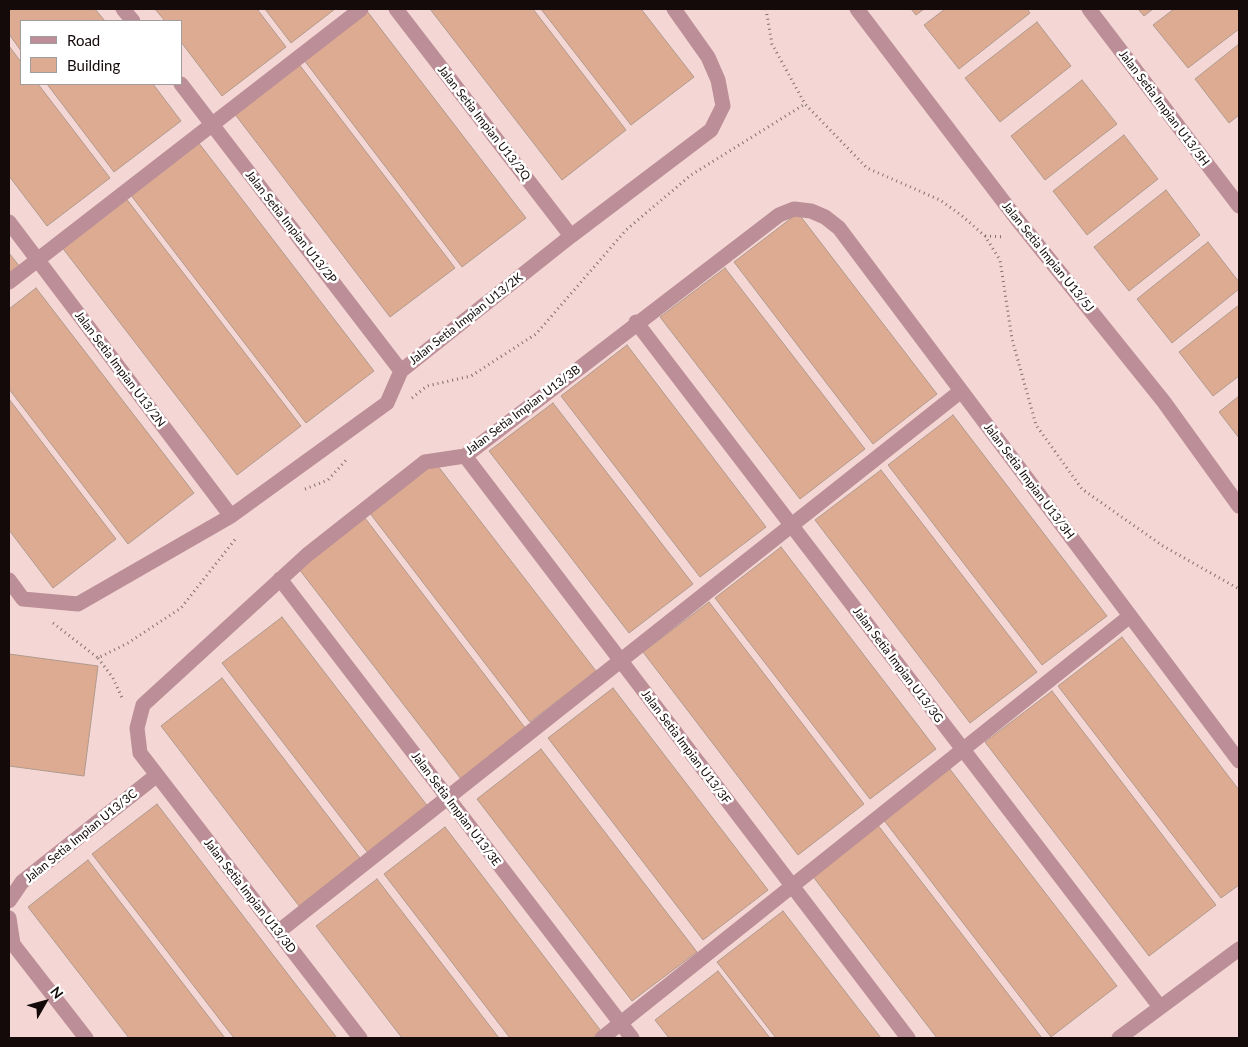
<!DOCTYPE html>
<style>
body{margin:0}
#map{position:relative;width:1248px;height:1047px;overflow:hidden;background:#f4d7d4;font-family:Lato,sans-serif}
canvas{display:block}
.frame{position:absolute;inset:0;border:10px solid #130a09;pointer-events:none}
.legend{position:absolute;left:20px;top:20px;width:162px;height:65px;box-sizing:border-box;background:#fff;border:1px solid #a19d9d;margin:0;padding:6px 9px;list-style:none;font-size:15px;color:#130a09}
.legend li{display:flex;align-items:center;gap:10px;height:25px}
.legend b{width:25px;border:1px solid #a19d9d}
.north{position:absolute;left:20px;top:977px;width:50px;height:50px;-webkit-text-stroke:4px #fff;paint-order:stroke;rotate:52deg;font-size:14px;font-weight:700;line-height:20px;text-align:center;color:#130a09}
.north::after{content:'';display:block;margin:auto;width:18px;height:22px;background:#130a09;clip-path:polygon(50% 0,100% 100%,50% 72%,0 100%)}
</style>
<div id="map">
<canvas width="1248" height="1047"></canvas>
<div class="frame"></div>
<ul class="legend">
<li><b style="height:6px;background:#bc8e97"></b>Road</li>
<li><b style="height:14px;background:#dcab92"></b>Building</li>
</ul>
<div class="north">N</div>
</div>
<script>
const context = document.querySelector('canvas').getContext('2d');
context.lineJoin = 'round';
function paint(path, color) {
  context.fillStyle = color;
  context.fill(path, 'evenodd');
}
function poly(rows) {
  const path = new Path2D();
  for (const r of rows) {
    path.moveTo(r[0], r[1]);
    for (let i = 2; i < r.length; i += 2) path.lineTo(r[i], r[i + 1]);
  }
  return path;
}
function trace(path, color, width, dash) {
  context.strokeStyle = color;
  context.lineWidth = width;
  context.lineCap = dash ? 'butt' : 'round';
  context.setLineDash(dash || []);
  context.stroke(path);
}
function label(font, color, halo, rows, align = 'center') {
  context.font = font + ' Lato,sans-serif';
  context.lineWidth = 5;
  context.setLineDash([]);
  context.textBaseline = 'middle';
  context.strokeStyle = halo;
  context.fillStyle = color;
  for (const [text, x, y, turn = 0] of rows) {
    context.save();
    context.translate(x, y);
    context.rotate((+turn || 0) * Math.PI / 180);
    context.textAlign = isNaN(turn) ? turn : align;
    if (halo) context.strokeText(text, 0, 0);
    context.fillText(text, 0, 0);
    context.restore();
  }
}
const building = poly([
 [9,9,95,9,105,21,21,21,21,51,9,34,9,9],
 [155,9,257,9,286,47,222,96,181,42,181,21,165,21,155,9],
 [265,9,335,9,291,43,265,9],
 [430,9,533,9,626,130,562,180,430,9],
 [541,9,641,9,694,77,631,125,541,9],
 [911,9,924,9,916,15,911,9],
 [945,9,1027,9,1030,13,959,69,924,25,945,9],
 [1138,9,1153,9,1144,16,1138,9],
 [1174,9,1239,9,1239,29,1188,68,1153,25,1174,9],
 [367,11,526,218,462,267,304,60,367,11],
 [1037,22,1071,66,1000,122,965,78,1037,22],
 [1239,44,1239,115,1229,123,1195,79,1239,44],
 [9,46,21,62,21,84,38,84,110,178,47,226,9,176,9,46],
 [298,63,455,268,390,317,234,113,298,63],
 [1082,80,1117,124,1045,180,1011,136,1082,80],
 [47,84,153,84,181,121,114,172,47,84],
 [1124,135,1158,179,1087,235,1053,191,1124,135],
 [198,142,374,371,306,423,130,194,198,142],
 [1166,190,1200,235,1129,291,1094,247,1166,190],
 [125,197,301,426,237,475,61,246,125,197],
 [798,213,937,394,873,444,734,262,798,213],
 [1208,242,1239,282,1239,289,1172,343,1137,299,1208,242],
 [9,253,20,267,9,276,9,253],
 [725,268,865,449,800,499,660,317,725,268],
 [36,288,194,493,128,544,9,389,9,309,36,288],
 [1239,305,1239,376,1213,396,1179,352,1239,305],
 [627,345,766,527,700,577,561,396,627,345],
 [1239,396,1239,438,1219,412,1239,396],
 [9,399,116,539,53,588,9,530,9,399],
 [553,403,693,584,629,633,489,451,553,403],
 [953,415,1107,616,1042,665,888,465,953,415],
 [434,461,596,671,530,722,369,512,434,461],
 [881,470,1037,672,970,723,815,520,881,470],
 [365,518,526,729,461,779,299,569,365,518],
 [781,547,936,749,870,799,715,598,781,547],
 [709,602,864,804,798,855,643,652,709,602],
 [282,617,429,808,368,853,222,663,282,617],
 [1122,637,1239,790,1239,885,1221,898,1058,686,1122,637],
 [9,654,98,666,84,776,9,766,9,654],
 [222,678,360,858,299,906,161,726,222,678],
 [613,688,768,890,703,940,548,738,613,688],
 [1052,691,1216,905,1149,956,985,742,1052,691],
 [541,749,697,952,632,1001,477,799,541,749],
 [949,768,1117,986,1051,1037,883,819,949,768],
 [157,804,337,1038,234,1038,92,854,157,804],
 [877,824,1042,1038,937,1038,811,874,877,824],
 [445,827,601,1031,592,1038,510,1038,384,874,445,827],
 [88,860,225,1038,129,1038,28,907,88,860],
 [377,879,499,1038,402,1038,316,926,377,879],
 [783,911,881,1038,776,1038,717,962,783,911],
 [718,971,770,1038,669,1038,655,1020,718,971]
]);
paint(building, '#dcab92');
trace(building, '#b0998d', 1);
trace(poly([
 [766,9,772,44,805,104,867,168,940,200,961,215,985,236,1000,260,1012,339,1036,425,1082,489,1163,546,1239,589],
 [985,236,1004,237],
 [412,398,427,386,471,376,536,334,626,230,691,175,805,104],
 [305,489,328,480,347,459],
 [53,623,98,658,128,643,181,608,237,537],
 [98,658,113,678,123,700]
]), '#816f6d', 3, [1, 4]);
trace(poly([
 [123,9,133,21],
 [396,9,571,236],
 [857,9,1016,218,1164,402,1239,506],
 [1089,9,1239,206],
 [181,84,401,371],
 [9,222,231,516],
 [9,282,361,9],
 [636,322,1160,1007],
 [465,456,908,1038],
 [280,579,632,1038],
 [9,580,23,599,78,604,231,516,387,403,401,371,571,236,711,130,723,106,718,80,708,57,674,9],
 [9,901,22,882,157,775],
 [9,918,13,944,86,1038],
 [278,932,961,391],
 [360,1038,140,753,137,728,143,705,307,555,425,462,465,456,779,215,794,209,811,211,825,217,839,228,1239,761],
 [602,1038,1130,616],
 [1119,1038,1239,949]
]), '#bc8e97', 15);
label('12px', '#130a09', '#fff', [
 ["Jalan Setia Impian U13/5H",1164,108,53],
 ["Jalan Setia Impian U13/2Q",484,123,52],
 ["Jalan Setia Impian U13/2P",291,227,52],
 ["Jalan Setia Impian U13/5J",1048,257,51],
 ["Jalan Setia Impian U13/2K",466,319,-38],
 ["Jalan Setia Impian U13/2N",120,369,53],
 ["Jalan Setia Impian U13/3B",523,410,-37],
 ["Jalan Setia Impian U13/3H",1029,481,53],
 ["Jalan Setia Impian U13/3G",898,665,53],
 ["Jalan Setia Impian U13/3F",686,747,53],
 ["Jalan Setia Impian U13/3E",456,809,53],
 ["Jalan Setia Impian U13/3C",81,836,-39],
 ["Jalan Setia Impian U13/3D",250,896,52]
]);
</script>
